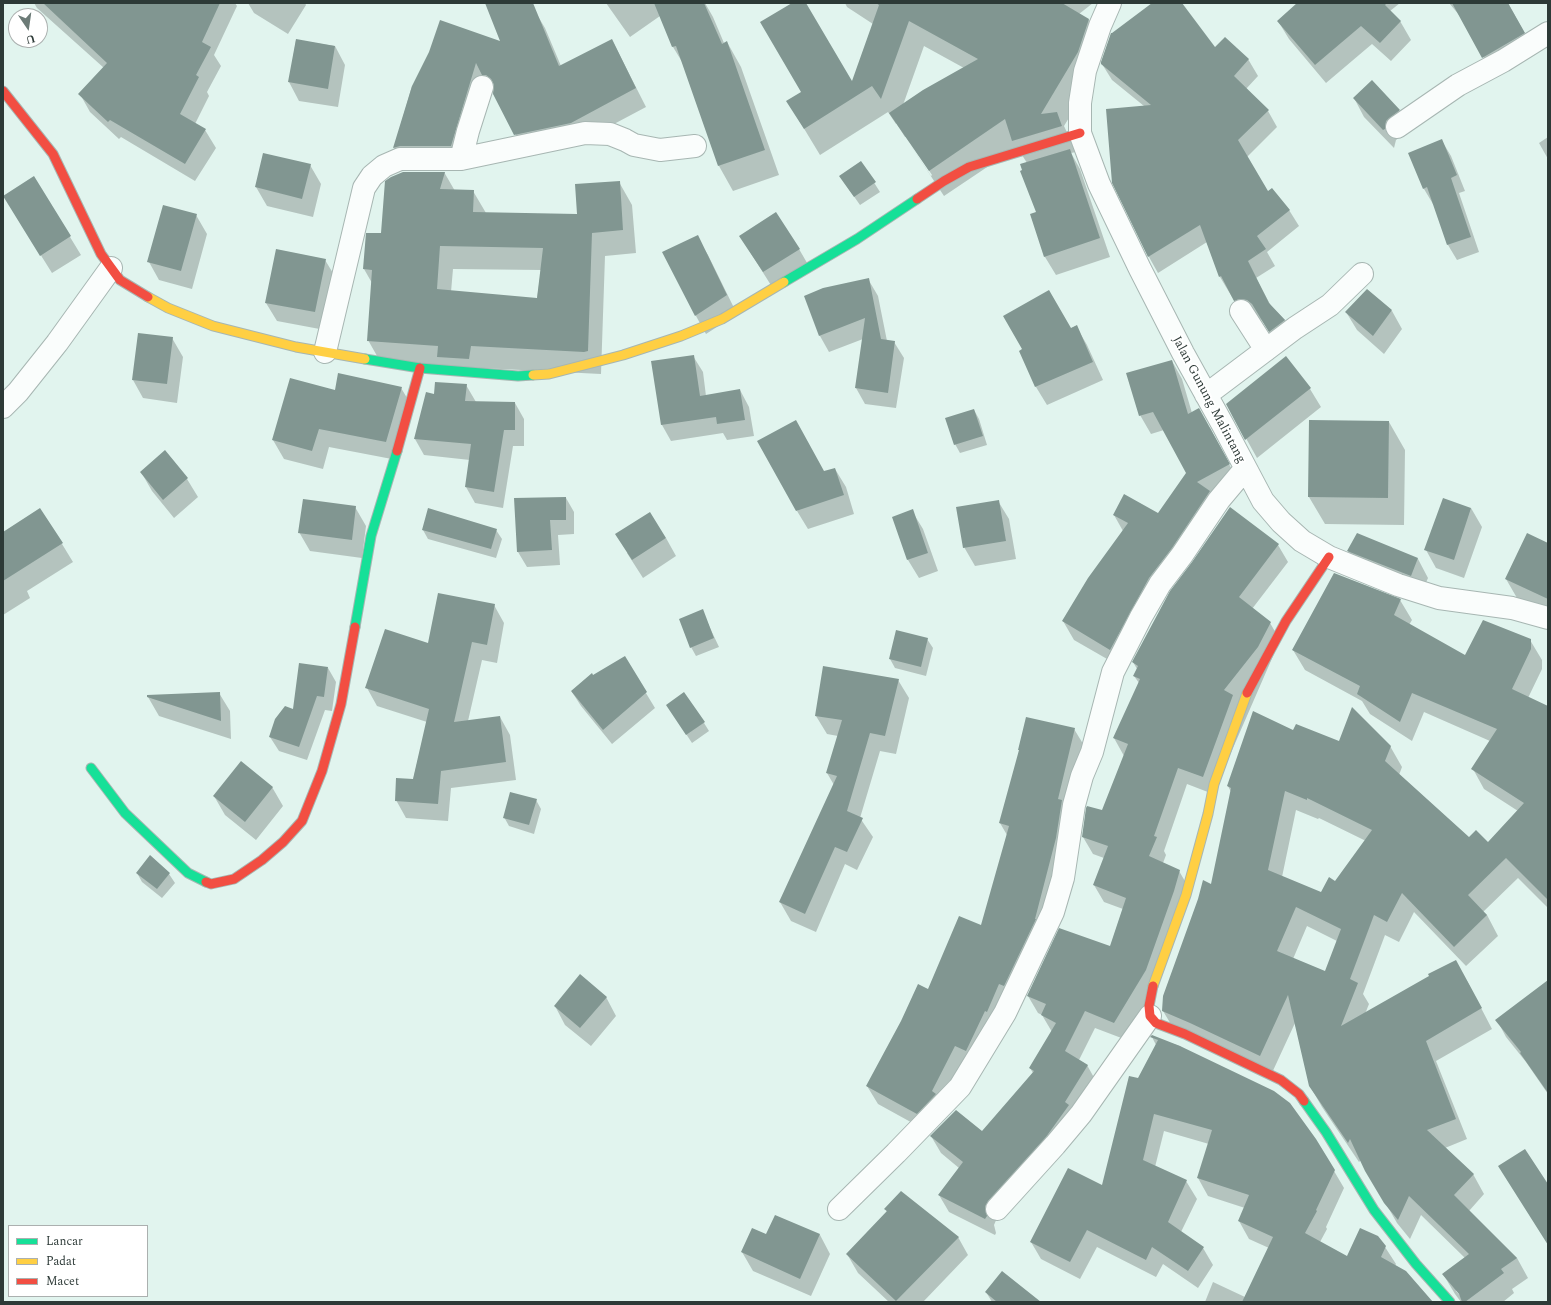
<!DOCTYPE html>
<style>
body{margin:0}
#map{position:relative;width:1551px;height:1305px;overflow:hidden;background:#e1f4ee;font-family:Spectral,serif}
canvas{display:block}
.frame{position:absolute;inset:0;border:4px solid #2d3a37;pointer-events:none}
.legend{position:absolute;left:8px;top:1225px;width:140px;height:72px;box-sizing:border-box;background:#fff;border:1px solid #abb0af;margin:0;padding:5px 7px;list-style:none;font-size:12px;color:#2d3a37}
.legend li{display:flex;align-items:center;gap:8px;height:20px}
.legend b{width:20px;border:1px solid #abb0af}
.north{position:absolute;left:8px;top:8px;width:40px;height:40px;box-sizing:border-box;background:#fff;border:1px solid #abb0af;border-radius:50%;rotate:167deg;font-size:11px;font-weight:700;line-height:16px;text-align:center;color:#2d3a37}
.north::after{content:'';display:block;margin:auto;width:14px;height:18px;background:#6c7b77;clip-path:polygon(50% 0,100% 100%,50% 72%,0 100%)}
</style>
<div id="map">
<canvas width="1551" height="1305"></canvas>
<div class="frame"></div>
<ul class="legend">
<li><b style="height:5px;background:#16e098"></b>Lancar</li>
<li><b style="height:5px;background:#ffcf43"></b>Padat</li>
<li><b style="height:5px;background:#f24e42"></b>Macet</li>
</ul>
<div class="north">U</div>
</div>
<script>
const context = document.querySelector('canvas').getContext('2d');
context.lineJoin = 'round';
function paint(path, color) {
  context.fillStyle = color;
  context.fill(path, 'evenodd');
}
function poly(rows) {
  const path = new Path2D();
  for (const r of rows) {
    path.moveTo(r[0], r[1]);
    for (let i = 2; i < r.length; i += 2) path.lineTo(r[i], r[i + 1]);
  }
  return path;
}
function trace(path, color, width, dash) {
  context.strokeStyle = color;
  context.lineWidth = width;
  context.lineCap = dash ? 'butt' : 'round';
  context.setLineDash(dash || []);
  context.stroke(path);
}
function label(font, color, halo, rows, align = 'center') {
  context.font = font + ' Spectral,serif';
  context.lineWidth = 4;
  context.setLineDash([]);
  context.textBaseline = 'middle';
  context.strokeStyle = halo;
  context.fillStyle = color;
  for (const [text, x, y, turn = 0] of rows) {
    context.save();
    context.translate(x, y);
    context.rotate((+turn || 0) * Math.PI / 180);
    context.textAlign = isNaN(turn) ? turn : align;
    if (halo) context.strokeText(text, 0, 0);
    context.fillText(text, 0, 0);
    context.restore();
  }
}
paint(poly([
 [34,3,235,3,237,6,214,55,221,66,207,92,209,96,195,124,205,130,216,148,195,181,121,137,119,139,90,112,80,94,104,68,37,8],
 [248,3,305,3,306,5,288,34,254,13],
 [486,3,530,3,545,28,561,66,612,40,646,107,582,141,526,153,486,80,462,165,405,166,394,148,412,86,502,43],
 [606,3,705,3,713,17,724,43,727,42,741,67,779,175,733,191,719,166,684,65,673,47,660,16,630,37],
 [795,3,805,3,852,83,873,24,847,7,845,3,1093,3,1079,14,1089,20,1104,46,1093,78,1064,126,1076,152,1071,153,1080,169,1110,257,1056,275,1045,257,1038,213,1027,163,1017,147,944,196,905,137,931,176,932,175,907,137,905,137,896,123,896,124,888,112,820,155,788,102,802,93],
 [924,46,964,68,903,105],
 [1154,3,1180,3,1215,48,1248,59,1258,76,1246,89,1268,111,1277,127,1247,157,1268,192,1289,210,1299,226,1267,252,1275,266,1256,278,1271,306,1285,320,1294,336,1279,347,1262,321,1257,316,1244,317,1220,277,1207,242,1158,273,1149,257,1113,183,1144,106,1112,80,1102,64],
 [1299,3,1400,3,1390,11,1400,21,1411,40,1391,61,1372,44,1326,83,1289,39,1278,21],
 [1449,3,1508,3,1535,52,1494,76,1460,16],
 [296,40,335,46,345,65,338,107,299,101,289,82],
 [1354,98,1399,110,1410,129,1396,140,1394,148,1364,117],
 [1548,137,1548,159,1539,143],
 [1442,141,1451,156,1465,191,1459,193,1479,252,1457,260,1448,245,1434,204,1433,204,1424,189,1410,154],
 [861,162,880,192,860,205,846,185],
 [310,165,321,184,313,217,267,206,256,187],
 [444,172,455,191,473,191,486,213,578,215,619,182,632,205,636,253,605,256,601,374,381,363,368,340,372,283,364,269,382,234],
 [453,269,541,270,537,299,451,292],
 [34,178,81,255,52,273,15,214],
 [196,215,207,234,192,289,159,280,149,262],
 [740,236,799,249,810,268,774,290],
 [697,237,708,255,737,314,706,334,696,316],
 [325,260,336,278,325,330,277,321,266,303],
 [868,279,878,296,887,341,894,342,904,358,896,408,865,404,856,388,863,339,829,352,820,336,805,296],
 [1392,311,1402,329,1384,354,1357,330,1346,312],
 [1076,326,1087,345,1103,380,1047,405,1036,387,1020,351],
 [172,338,183,357,177,403,143,398,133,380],
 [693,356,703,372,706,396,740,390,749,407,754,436,727,440,723,433,671,441,662,425,652,362],
 [1286,358,1310,389,1321,407,1257,458,1227,404],
 [1172,361,1182,379,1192,413,1210,428,1239,483,1182,566,1121,667,1074,640,1063,621,1123,531,1114,515,1158,514,1187,473,1164,430,1151,434,1140,415],
 [466,385,476,402,515,403,524,419,524,446,513,446,503,508,475,503,466,487,470,460,424,455,415,439,427,393,435,395],
 [401,388,412,406,397,460,329,447,323,469,284,459,273,440,336,391],
 [974,410,979,419,987,445,960,453,955,444],
 [1389,422,1405,450,1404,525,1325,524,1309,497],
 [164,452,187,479,198,497,174,518,152,491,141,472],
 [835,469,846,487,854,514,808,529,797,511,824,472],
 [566,498,574,512,574,534,558,535,560,565,527,567,518,552,515,499],
 [998,501,1009,519,1016,559,975,566,964,547],
 [355,507,366,526,362,558,310,551,299,532],
 [1230,508,1278,545,1288,562,1252,609,1270,623,1280,640,1213,794,1187,784,1164,851,1166,855,1163,863,1179,871,1189,888,1155,988,1124,1039,1095,1028,1079,1060,1087,1065,1097,1083,997,1218,994,1225,996,1233,995,1235,949,1212,939,1195,959,1168,941,1153,931,1136,983,1133,1033,1073,1030,1068,1052,1032,1042,1015,1038,1013,1028,996,1110,948,1123,909,1104,902,1094,885,1104,858,1093,854,1083,837,1103,811,1124,756,1114,738,1139,683,1134,676,1137,669,1133,662],
 [1471,508,1482,527,1464,578,1436,568,1426,550],
 [912,511,923,529,938,571,919,578,908,560,893,518],
 [423,530,496,530,502,539,496,558,428,539],
 [666,538,676,556,643,578,627,553],
 [62,544,73,562,27,591,30,598,3,615,3,545],
 [1548,544,1548,612,1517,598,1506,579],
 [1348,551,1418,559,1428,578,1421,594,1359,569],
 [1400,600,1412,620,1409,625,1466,657,1530,640,1542,660,1542,669,1528,698,1548,708,1548,908,1518,878,1483,912,1487,915,1498,936,1466,966,1414,912,1399,942,1385,935,1363,994,1369,1004,1365,1014,1467,981,1492,1029,1436,1061,1467,1139,1445,1148,1473,1174,1484,1194,1469,1211,1517,1258,1528,1278,1512,1289,1514,1293,1503,1302,1461,1302,1455,1294,1443,1274,1465,1258,1421,1215,1410,1239,1397,1223,1361,1160,1359,1162,1322,1107,1310,1086,1295,1023,1271,1075,1175,1031,1163,1011,1212,885,1231,792,1228,786,1294,732,1339,742,1390,746,1402,767,1399,775,1469,838,1488,843,1518,811,1484,789,1473,769,1490,741,1424,712,1412,741,1370,714,1362,701,1305,670,1293,650],
 [1296,810,1318,819,1319,818,1366,841,1336,882,1322,894,1282,877],
 [1307,926,1337,941,1326,972,1293,959],
 [1456,1291,1458,1291,1462,1298],
 [494,605,504,623,497,663,482,660,468,721,500,717,510,735,516,780,451,788,448,821,406,818,396,800,413,780,427,722,377,706,367,688,429,644],
 [702,611,719,647,696,656,691,647],
 [927,639,933,648,926,676,895,668,890,659],
 [624,657,655,708,612,744,581,706,572,692],
 [328,668,336,682,332,711,325,710,307,760,279,751,270,737],
 [898,680,909,698,896,754,880,751,860,818,873,837,857,870,845,864,816,932,791,921,780,902,834,785,827,773,838,736,827,734,816,716],
 [219,693,230,711,231,739,159,716,148,697],
 [667,705,704,723,709,731,692,743],
 [1027,718,1074,729,1085,747,1045,937,927,1131,878,1104,867,1086,929,991,982,927,1007,835,1000,823,1020,752,1019,750],
 [272,787,283,806,256,840,225,815,214,796],
 [536,800,541,809,534,834,509,826,504,817],
 [150,857,169,874,175,883,162,898,142,882,137,873],
 [606,997,616,1016,591,1046,565,1025,555,1006],
 [1548,1010,1548,1094,1526,1062,1506,1037,1497,1020],
 [1152,1037,1180,1046,1334,1171,1344,1188,1326,1227,1327,1229,1320,1242,1347,1258,1385,1247,1396,1264,1395,1266,1432,1302,1205,1302,1213,1282,1245,1297,1269,1248,1249,1239,1239,1221,1245,1208,1208,1196,1198,1178,1209,1144,1164,1131,1155,1167,1186,1181,1197,1199,1181,1232,1203,1248,1213,1265,1198,1288,1163,1264,1156,1277,1097,1247,1080,1279,1041,1259,1031,1242,1102,1187,1138,1079,1156,1045],
 [885,1209,958,1237,968,1255,923,1302,889,1302,858,1273,847,1254,887,1212],
 [776,1216,820,1235,830,1254,811,1296,753,1271,742,1252,767,1236],
 [986,1292,1032,1302,992,1302]
]), '#0003');
paint(poly([
 [43,3,220,3,202,42,211,47,196,75,199,77,180,114,206,129,185,164,110,120,108,122,78,94,107,63],
 [485,3,533,3,559,66,612,39,636,88,571,123,514,135,493,94,494,85,491,79,486,75,482,75,476,63,451,146,400,146,393,148,412,86,429,52,440,20,500,41],
 [654,3,704,3,722,44,727,41,765,150,718,166,676,46,672,47],
 [792,3,806,3,852,81,879,5,876,3,1062,3,1089,19,1078,52,1041,114,1057,112,1062,126,1012,141,1005,119,929,171,889,113,923,90,978,59,909,21,881,99,872,86,804,129,786,101,801,92,760,22],
 [1152,3,1182,3,1215,47,1225,37,1249,59,1234,76,1269,110,1238,140,1268,191,1272,188,1290,210,1257,236,1266,249,1248,261,1269,303,1285,320,1269,332,1252,304,1247,300,1240,299,1234,301,1221,276,1219,277,1200,225,1148,257,1112,183,1106,109,1151,105,1101,64,1101,62,1111,33,1112,33],
 [1297,3,1387,3,1385,5,1401,21,1380,43,1361,26,1315,65,1277,21],
 [1452,3,1508,3,1525,33,1482,58],
 [296,39,335,46,328,89,288,82],
 [1372,80,1400,110,1386,121,1385,129,1383,130,1353,98],
 [1442,139,1457,175,1451,178,1471,237,1447,245,1427,187,1423,189,1408,153],
 [1070,149,1100,238,1044,257,1030,214,1036,212,1020,171,1022,170,1020,164],
 [263,153,311,164,302,199,255,187],
 [861,161,876,182,854,197,839,176],
 [403,172,445,172,440,189,474,190,473,212,577,214,575,184,620,181,623,230,592,233,588,351,584,352,471,346,469,359,437,357,438,346,367,341,372,270,363,269,366,233,381,233,385,181,391,177],
 [440,246,543,248,537,298,437,289],
 [34,176,71,236,40,256,3,196],
 [163,205,197,214,181,271,147,262],
 [776,212,800,249,763,272,739,236],
 [698,235,727,295,695,316,662,252],
 [276,249,326,259,315,312,265,303],
 [869,278,881,339,895,341,888,393,855,388,865,318,819,336,804,296,823,288],
 [1367,289,1392,310,1373,336,1345,312],
 [1049,290,1071,328,1077,325,1093,362,1035,387,1019,351,1022,349,1003,316],
 [138,333,173,337,167,384,132,380],
 [694,355,700,396,740,389,745,420,717,424,716,417,661,425,651,361],
 [1286,356,1311,388,1245,440,1226,404],
 [1172,360,1188,414,1199,408,1230,464,1197,482,1210,491,1172,548,1149,578,1110,650,1062,621,1088,578,1128,523,1113,515,1124,494,1158,513,1186,473,1153,412,1139,416,1126,373],
 [338,373,402,387,386,442,319,429,312,451,272,440,290,378,335,390],
 [435,382,467,384,465,401,515,402,515,430,504,430,494,492,465,487,471,444,414,439,426,392,434,394],
 [974,409,983,436,954,445,945,418],
 [796,420,824,471,835,468,844,495,796,511,757,441],
 [1309,420,1389,421,1388,498,1308,497],
 [165,450,188,478,163,500,140,472],
 [566,497,566,520,550,520,552,550,517,552,514,498],
 [1443,498,1471,508,1454,560,1424,550],
 [303,499,356,506,352,540,298,533],
 [999,500,1006,541,963,548,956,507],
 [1230,507,1279,544,1239,597,1271,622,1258,647,1224,690,1233,695,1203,777,1178,768,1154,836,1157,837,1149,856,1180,870,1174,891,1146,970,1114,1023,1085,1011,1065,1051,1088,1065,1065,1102,1069,1105,1046,1137,988,1201,985,1207,987,1216,985,1219,938,1195,963,1162,930,1136,956,1110,982,1131,1034,1071,1029,1068,1056,1023,1041,1015,1046,1004,1027,996,1059,928,1110,946,1126,898,1093,885,1108,846,1082,837,1086,808,1087,806,1102,810,1128,744,1113,738,1140,679,1133,676,1138,666,1132,662,1170,591,1192,562],
 [40,508,63,543,3,581,3,532],
 [428,508,497,529,491,549,422,530],
 [913,509,928,553,907,560,892,517],
 [650,512,666,538,632,560,615,534],
 [1357,533,1418,558,1411,576,1347,551],
 [1527,533,1548,543,1548,599,1505,579],
 [1334,573,1401,599,1394,615,1465,655,1483,620,1531,639,1531,649,1512,689,1548,706,1548,900,1506,858,1468,895,1487,915,1454,947,1402,893,1387,922,1374,915,1350,979,1358,983,1341,1026,1429,976,1428,974,1456,960,1482,1008,1426,1041,1456,1119,1427,1130,1474,1174,1454,1195,1517,1258,1501,1269,1504,1273,1465,1302,1462,1302,1459,1294,1442,1274,1469,1254,1409,1196,1398,1220,1384,1203,1365,1171,1350,1139,1348,1143,1309,1086,1288,995,1260,1056,1190,1023,1162,1011,1163,996,1198,899,1203,880,1211,884,1231,788,1227,786,1253,711,1293,730,1296,724,1339,741,1352,707,1391,746,1385,761,1469,837,1476,830,1488,842,1524,803,1471,769,1497,729,1412,693,1400,722,1357,694,1360,686,1292,650],
 [1285,791,1307,800,1307,798,1372,830,1335,881,1329,877,1321,892,1268,870],
 [1296,907,1341,929,1325,971,1277,951],
 [438,593,495,604,487,645,472,642,454,722,500,716,506,762,441,771,438,804,395,801,396,778,413,779,429,709,365,688,385,629,428,643],
 [703,609,714,638,690,648,679,619],
 [896,630,928,638,921,667,889,659],
 [625,656,647,692,603,730,571,691,592,673,593,675],
 [299,663,328,667,324,697,317,696,299,747,269,737,275,719,285,706,293,709],
 [823,666,899,679,885,736,870,733,847,811,863,818,847,852,835,847,805,914,779,902,837,776,826,773,842,720,815,716],
 [220,692,221,721,147,697,147,695],
 [684,692,705,722,686,735,666,705],
 [1026,717,1075,728,1058,799,1062,800,1056,838,1035,919,1036,919,1004,986,999,984,987,1012,985,1011,966,1051,955,1046,932,1091,936,1094,917,1114,866,1086,901,1021,918,984,928,989,959,916,981,925,1009,826,999,823,1019,750,1018,750],
 [241,761,273,787,245,822,213,796],
 [510,792,537,799,529,825,503,818],
 [150,855,170,873,157,889,136,873],
 [580,974,607,997,580,1028,554,1006],
 [1548,980,1548,1093,1520,1053,1521,1052,1495,1020],
 [1152,1035,1180,1046,1274,1091,1290,1103,1316,1139,1335,1170,1316,1210,1317,1211,1305,1233,1347,1256,1360,1228,1378,1236,1386,1246,1381,1257,1406,1271,1433,1302,1242,1302,1273,1237,1238,1221,1249,1195,1197,1178,1212,1130,1154,1114,1143,1160,1187,1180,1168,1222,1204,1247,1188,1271,1152,1247,1146,1260,1087,1230,1070,1262,1030,1242,1068,1168,1102,1185,1129,1076,1138,1078,1158,1040,1150,1037],
 [1525,1149,1548,1184,1548,1245,1498,1166],
 [901,1191,959,1237,896,1301,846,1254,887,1211,884,1209],
 [775,1215,820,1234,800,1279,741,1252,752,1228,766,1234],
 [1002,1271,1041,1302,997,1302,985,1292]
]), '#819691');
const street = poly([
 [1110,3,1100,26,1085,71,1080,103,1080,133,1099,184,1140,269,1183,353,1224,427,1263,501,1281,522,1302,541,1329,557,1398,585,1439,598,1512,608,1548,618],
 [1397,127,1458,85,1503,61,1548,33],
 [461,159,468,131,482,87],
 [1241,311,1266,350],
 [325,352,364,188,372,176,384,166,400,159,461,159,585,133,610,134,625,140,634,145,660,150,695,146],
 [1206,395,1295,328,1330,305,1362,274],
 [3,407,18,392,57,343,111,268],
 [839,1209,896,1153,960,1087,1005,1013,1053,912,1063,878,1074,805,1082,776,1092,752,1113,672,1141,617,1160,584,1182,555,1219,500,1245,469],
 [997,1209,1055,1145,1081,1114,1150,1016]
]);
const fast = poly([
 [784,282,857,239,917,199],
 [365,359,420,368,518,376,533,375],
 [355,627,371,536,397,451],
 [91,768,125,813,188,873,206,882],
 [1304,1101,1326,1132,1374,1210,1416,1264,1450,1302]
]);
const slow = poly([
 [148,297,168,308,213,326,296,347,365,359],
 [533,375,549,374,623,355,681,336,722,319,784,282],
 [1153,986,1186,895,1208,814,1214,784,1247,693]
]);
const jam = poly([
 [3,91,53,154,101,254,120,280,148,297],
 [917,199,944,181,969,167,1080,133],
 [397,451,420,368],
 [1247,693,1286,621,1329,557],
 [206,882,211,884,234,879,262,860,283,842,302,821,322,771,341,704,355,627],
 [1153,986,1149,1006,1150,1016,1156,1023,1185,1034,1281,1080,1299,1094,1304,1101]
]);
trace(street, '#a7b6b2', 24);
trace(fast, '#a7b6b2', 11);
trace(slow, '#a7b6b2', 11);
trace(jam, '#a7b6b2', 11);
trace(street, '#fafdfc', 22);
trace(fast, '#16e098', 9);
trace(slow, '#ffcf43', 9);
trace(jam, '#f24e42', 9);
label('13px', '#2d3a37', '#fff', [
 ["Jalan Gunung Malintang",1208,400,62]
]);
</script>
